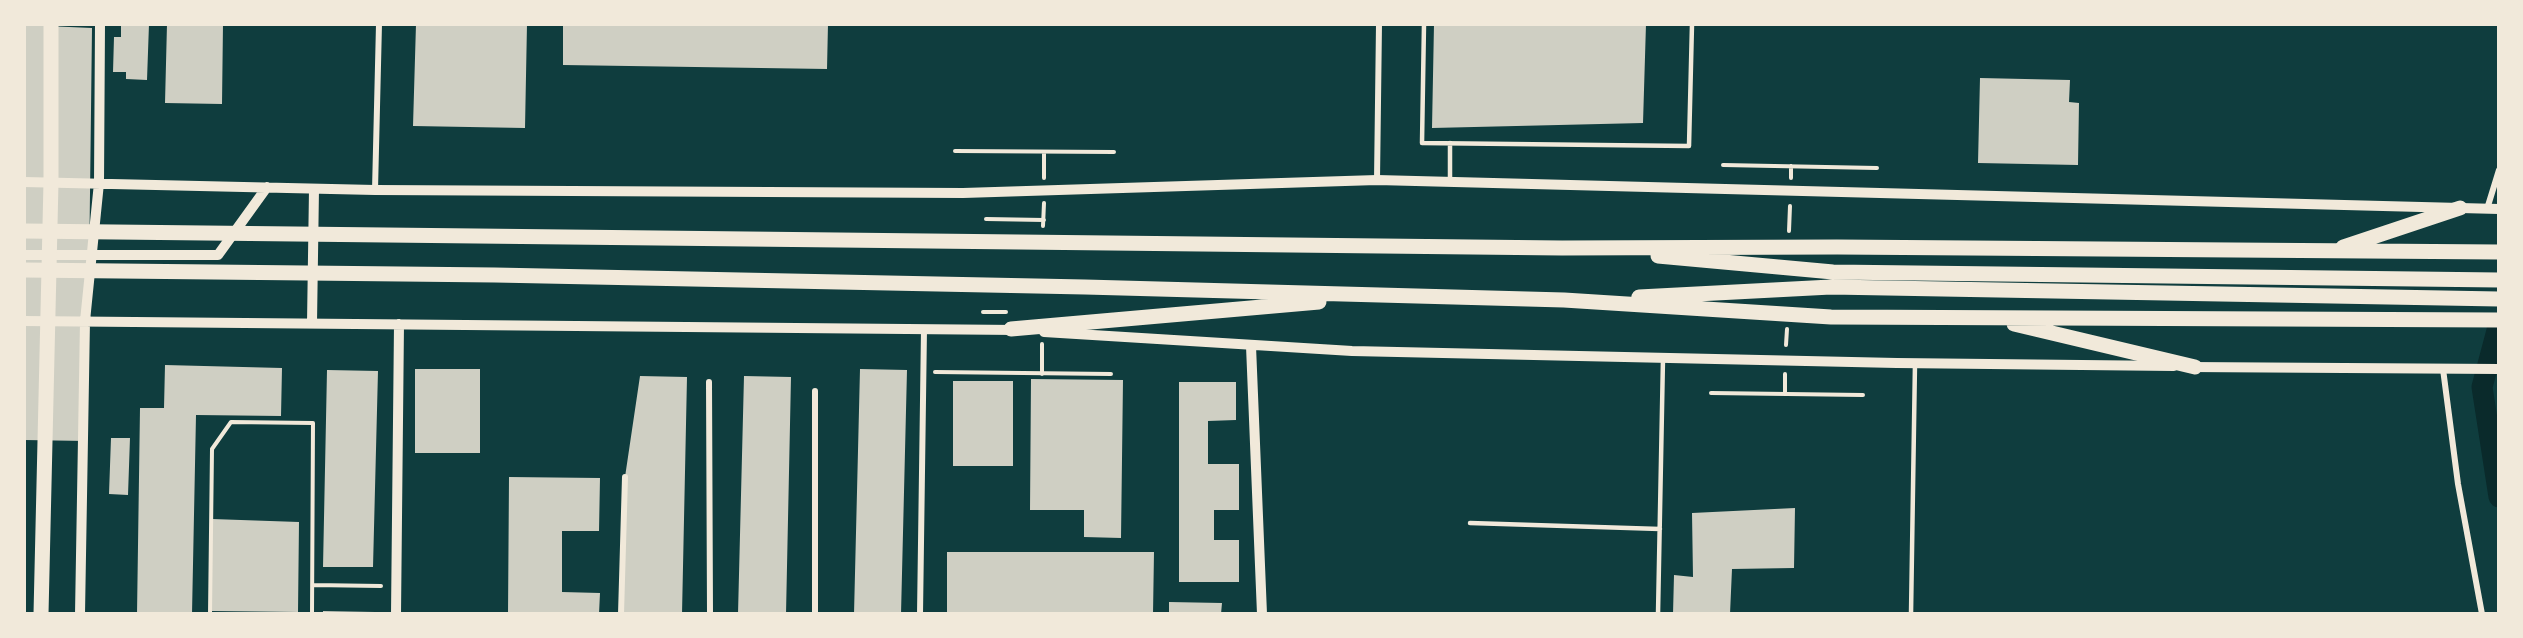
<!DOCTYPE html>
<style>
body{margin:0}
#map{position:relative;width:2523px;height:638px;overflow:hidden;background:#0f3d3e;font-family:Georgia,serif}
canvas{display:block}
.frame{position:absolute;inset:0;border:26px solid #f1e9da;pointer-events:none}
</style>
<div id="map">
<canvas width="2523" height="638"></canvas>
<div class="frame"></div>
</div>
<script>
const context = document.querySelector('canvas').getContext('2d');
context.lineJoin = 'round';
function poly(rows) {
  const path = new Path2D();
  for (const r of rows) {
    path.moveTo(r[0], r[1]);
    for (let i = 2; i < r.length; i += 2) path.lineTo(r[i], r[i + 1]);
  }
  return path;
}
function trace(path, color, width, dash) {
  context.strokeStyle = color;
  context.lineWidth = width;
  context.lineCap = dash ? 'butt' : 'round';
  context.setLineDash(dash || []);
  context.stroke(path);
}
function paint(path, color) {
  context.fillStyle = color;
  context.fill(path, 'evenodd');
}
trace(poly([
 [2499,323,2482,387,2499,497]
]), '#0a2a2b', 21);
paint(poly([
 [121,24,149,24,147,80,126,79,126,72,113,72,114,37,121,37],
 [167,24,223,24,222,104,165,103],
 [416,24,527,24,525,128,413,126],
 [563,24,828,24,827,69,563,65],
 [1434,24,1646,24,1643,123,1432,128],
 [24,25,92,28,87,441,24,440],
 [1980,78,2070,80,2069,102,2079,103,2078,165,1978,163],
 [165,365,282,368,281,416,196,415,192,614,137,614,140,408,164,408],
 [415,369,480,369,480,453,415,453],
 [860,369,907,370,901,614,854,614],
 [327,370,378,371,373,567,323,567],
 [640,376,687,377,682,614,621,614,625,477],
 [744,376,791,377,786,614,738,614],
 [1031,379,1123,380,1121,538,1084,537,1084,510,1030,510],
 [953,381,1013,381,1013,466,953,466],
 [1179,382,1236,382,1236,420,1208,421,1208,464,1239,464,1239,510,1214,510,1214,540,1239,540,1239,582,1179,582],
 [111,438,130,438,128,495,109,494],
 [509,477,600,478,599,531,562,531,562,592,600,593,599,614,508,614],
 [1795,508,1794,568,1732,569,1730,614,1673,614,1674,575,1693,577,1692,513],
 [212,519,299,522,298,612,211,611],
 [947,552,1154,552,1153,614,947,614],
 [1169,602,1222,603,1221,614,1169,614],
 [323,611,375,612,375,614,323,614]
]), '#cfcfc3');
trace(poly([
 [955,151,1114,152],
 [1723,165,1877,168],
 [1044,178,1044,152],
 [1791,178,1791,166],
 [986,219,1044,220],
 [1043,226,1044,203],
 [1789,231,1790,206],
 [983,312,1006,312],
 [1786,345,1787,329],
 [935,372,1111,374],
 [1042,374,1042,344],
 [1711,393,1863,395],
 [1785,394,1785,374],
 [313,585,381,586],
 [210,614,212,449,231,422,313,423,312,614]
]), '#f1e9da', 4);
trace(poly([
 [1424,24,1422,143,1689,146,1692,24],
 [1450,182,1450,143],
 [1470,523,1660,529],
 [1658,614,1663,358],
 [1911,614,1915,363]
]), '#f1e9da', 4.5);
trace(poly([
 [1377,180,1379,24],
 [375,190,379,24],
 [2487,209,2499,170],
 [2443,369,2458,484,2482,614],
 [709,382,710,614],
 [815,391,815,614],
 [621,614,625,477],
 [920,614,924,329]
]), '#f1e9da', 6);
trace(poly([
 [24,182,375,190,963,193,1377,180,2499,209],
 [24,255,218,255,267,187],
 [24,321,1017,330],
 [312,323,314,189],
 [1044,332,1352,351,1897,363,2174,366],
 [1251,346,1262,614],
 [2189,367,2499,369],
 [80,614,85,321,99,183,100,24],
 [396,614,399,324]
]), '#f1e9da', 10);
trace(poly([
 [41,614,51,182,51,24]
]), '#f1e9da', 15);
trace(poly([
 [24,231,1562,248,1837,247,2499,252],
 [2343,247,2460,208],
 [1658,256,1833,272,2499,280],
 [24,270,495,275,1085,287,1564,300,1831,317,2499,320],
 [1639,297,1831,287,2499,299],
 [2014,324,2195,367],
 [1011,329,1319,302]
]), '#f1e9da', 15);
</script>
